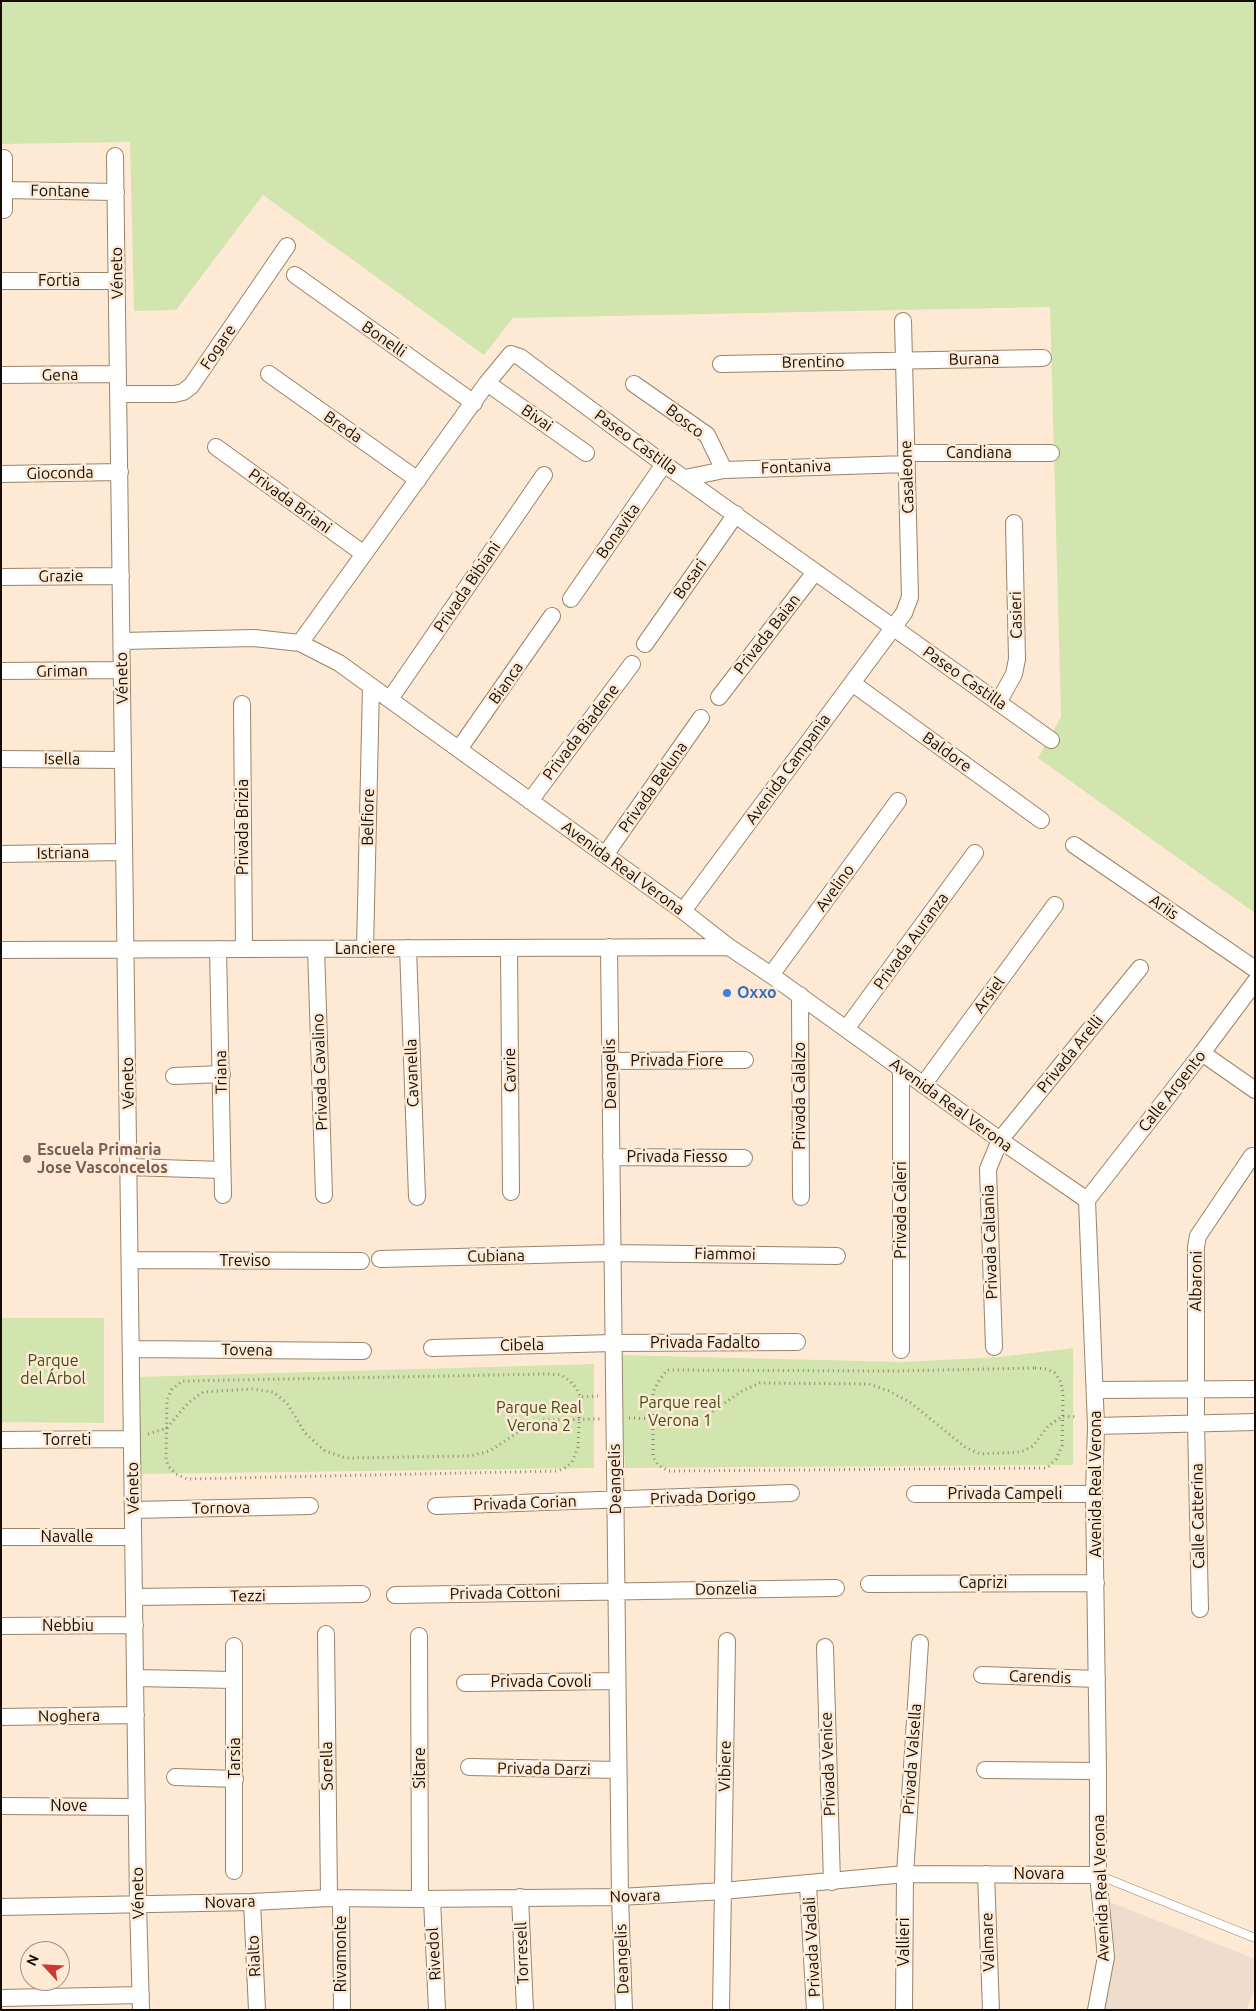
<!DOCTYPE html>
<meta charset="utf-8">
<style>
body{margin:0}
#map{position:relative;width:1256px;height:2011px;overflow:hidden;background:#feead4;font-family:Ubuntu,sans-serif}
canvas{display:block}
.frame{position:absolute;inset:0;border:2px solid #150d05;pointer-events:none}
.north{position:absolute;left:20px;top:1941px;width:50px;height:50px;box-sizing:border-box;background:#feead4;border:1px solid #a19281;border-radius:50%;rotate:295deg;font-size:14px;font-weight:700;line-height:20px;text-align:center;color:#150d05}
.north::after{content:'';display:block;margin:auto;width:18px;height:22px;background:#c93a36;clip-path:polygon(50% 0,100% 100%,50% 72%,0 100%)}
</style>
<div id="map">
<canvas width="1256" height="2011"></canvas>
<div class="frame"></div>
<div class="north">N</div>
</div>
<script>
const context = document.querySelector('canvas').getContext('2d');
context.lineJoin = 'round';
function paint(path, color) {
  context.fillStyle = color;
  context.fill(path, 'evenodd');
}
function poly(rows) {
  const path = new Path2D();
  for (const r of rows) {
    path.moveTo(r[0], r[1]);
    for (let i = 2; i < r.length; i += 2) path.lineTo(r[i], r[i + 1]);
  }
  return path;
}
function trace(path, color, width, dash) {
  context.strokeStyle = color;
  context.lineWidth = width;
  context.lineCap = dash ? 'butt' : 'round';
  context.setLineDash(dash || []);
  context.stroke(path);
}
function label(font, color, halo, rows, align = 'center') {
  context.font = font + ' Ubuntu,sans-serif';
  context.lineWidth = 5;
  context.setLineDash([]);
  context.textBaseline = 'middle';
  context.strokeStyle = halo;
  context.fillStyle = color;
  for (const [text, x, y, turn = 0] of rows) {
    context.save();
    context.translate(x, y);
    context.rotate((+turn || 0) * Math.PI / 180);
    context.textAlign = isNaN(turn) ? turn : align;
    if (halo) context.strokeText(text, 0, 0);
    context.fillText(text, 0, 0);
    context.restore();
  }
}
paint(poly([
 [1105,1900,1255,1959,1255,1989,1246,2010,1102,2010]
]), '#efdccc');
paint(poly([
 [1,1,1255,1,1255,913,1038,758,1061,717,1050,307,513,318,484,355,263,195,176,310,134,311,130,142,1,144],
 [1,1318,104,1318,104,1423,1,1422],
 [1073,1348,1073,1465,625,1468,619,1355,902,1362,1000,1357],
 [594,1364,594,1468,139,1474,136,1377]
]), '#d3e5af');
const lane = poly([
 [1098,1875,1255,1938]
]);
const street = poly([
 [115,156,138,1904,141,2010],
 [4,158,4,210],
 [4,190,116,192],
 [295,275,474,403],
 [1,281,117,281],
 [721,364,1043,358],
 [269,374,418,480],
 [1,375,118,374],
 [487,383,586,453],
 [634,384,707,435,724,470],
 [119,394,174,394,183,392,191,386,287,246],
 [216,447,364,554],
 [906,453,1051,453],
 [1,474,120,472],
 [685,478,724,470,907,464],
 [1,577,121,576],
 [571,599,664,464],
 [122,641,254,638,300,643,339,663,683,911,729,947,771,975,1000,1140,1087,1200],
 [300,643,487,383,511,354,520,357,664,464,1051,740],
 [645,644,736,514],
 [1,671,122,670],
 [852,683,1041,820],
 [719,697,815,572],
 [390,699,544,475],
 [999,701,1014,674,1017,659,1014,523],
 [242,704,244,949],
 [459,749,552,616],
 [1,759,123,760],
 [530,801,632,664],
 [1074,845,1255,969],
 [1,854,124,852],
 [605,855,701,718],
 [683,911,904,613,910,597,903,321],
 [609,947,620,1897,624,2010],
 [408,948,417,1197],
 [509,948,511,1192],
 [218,949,223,1195],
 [316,949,324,1195],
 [365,949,371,686],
 [1,950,729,947],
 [771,975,898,801],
 [800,995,801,1197],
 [846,1029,975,853],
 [1202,1053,1255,1090],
 [610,1061,745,1060],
 [174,1076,222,1074],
 [923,1085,1055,905],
 [611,1157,744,1158],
 [129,1167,222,1170],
 [1087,1200,1096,1426,1094,1494,1098,1771,1098,1875,1106,1957,1096,2010],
 [1087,1200,1202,1053,1255,982],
 [380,1259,612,1253,837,1256],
 [130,1260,361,1261],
 [994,1347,988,1169,1000,1140,1140,968],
 [432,1348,613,1343,797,1342],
 [131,1349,363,1351],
 [901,1350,901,1069],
 [1095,1390,1255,1389],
 [1096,1426,1255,1422],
 [1,1440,132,1439],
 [915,1494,1094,1494],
 [436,1506,791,1493],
 [133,1510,310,1506],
 [1,1537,133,1537],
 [869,1584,1096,1583],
 [395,1595,836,1588],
 [134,1597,362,1594],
 [1200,1609,1196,1423,1196,1247,1198,1236,1252,1156],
 [1,1626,135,1625],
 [326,1634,329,1898],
 [419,1636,420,1899],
 [825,1647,832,1882],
 [982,1675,1097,1679],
 [135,1678,234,1680],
 [465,1683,617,1681],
 [1,1717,136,1715],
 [469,1767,618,1770],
 [985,1770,1098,1771],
 [175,1777,235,1779],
 [1,1806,137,1807],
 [234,1871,234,1646],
 [986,1874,991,2010],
 [808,1885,815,2010],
 [520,1897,525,2010],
 [341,1899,342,2010],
 [432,1899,437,2010],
 [252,1902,257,2010],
 [1,1907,252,1902,329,1898,420,1899,620,1897,723,1891,905,1874,1098,1875],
 [1,1998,141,1995],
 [721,2010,727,1641],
 [904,2010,905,1874,920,1643]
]);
trace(lane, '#998369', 9);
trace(street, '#998369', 18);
trace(poly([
 [1035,1368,1047,1369,1055,1373,1061,1382,1063,1394,1062,1446,1056,1459,1047,1468,669,1471,658,1465,653,1457,653,1392,660,1379,667,1370,895,1371,1035,1368],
 [580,1397,578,1447,572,1462,567,1467,558,1471,187,1479,176,1474,169,1467,166,1460,167,1400,172,1389,182,1381,548,1374,561,1375,570,1381,577,1389,580,1397,598,1396],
 [629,1418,694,1419,709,1414,742,1391,760,1383,869,1384,889,1391,911,1403,965,1447,980,1454,1021,1452,1033,1446,1048,1426,1063,1416,1078,1417],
 [148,1434,167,1428,188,1403,203,1392,252,1389,273,1392,287,1403,305,1433,325,1451,346,1458,470,1456,490,1451,529,1425,544,1420,600,1419]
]), '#928474', 3, [1, 4]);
trace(lane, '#fff', 8);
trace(street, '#fff', 16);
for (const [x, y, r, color] of [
 [727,993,5,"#3f7fe0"],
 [27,1159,5,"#8d6e63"]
]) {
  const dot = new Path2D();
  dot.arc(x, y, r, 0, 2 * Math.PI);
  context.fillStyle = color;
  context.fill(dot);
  trace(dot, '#feead4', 2);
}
label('16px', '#150d05', '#feead4', [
 ["Fontane",60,191,1],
 ["Véneto",117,273,-91],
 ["Fortia",59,281],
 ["Bonelli",384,339,35],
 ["Fogare",218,347,-56],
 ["Burana",974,359,-1],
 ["Brentino",813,362,-1],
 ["Gena",60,375,-1],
 ["Bivai",537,418,35],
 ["Bosco",685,421,38],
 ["Breda",343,427,35],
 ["Paseo Castilla",636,442,36],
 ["Candiana",979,453],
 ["Fontaniva",796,467,-2],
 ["Gioconda",60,473,-1],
 ["Casaleone",907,477,-92],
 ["Privada Briani",290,501,36],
 ["Bonavita",618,531,-55],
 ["Grazie",61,576,-1],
 ["Bosari",690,579,-55],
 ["Privada Bibiani",467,587,-56],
 ["Casieri",1016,615,-91],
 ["Privada Baian",767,634,-52],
 ["Griman",62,671,-1],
 ["Véneto",122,678,-91],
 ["Paseo Castilla",965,678,35],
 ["Bianca",506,683,-55],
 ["Privada Biadene",581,732,-53],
 ["Baldore",947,752,36],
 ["Isella",62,759,1],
 ["Avenida Campania",788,769,-54],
 ["Privada Beluna",653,787,-55],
 ["Belfiore",368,817,-89],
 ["Privada Brizia",243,827,-90],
 ["Istriana",63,853,-1],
 ["Avenida Real Verona",623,868,36],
 ["Avelino",835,888,-54],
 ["Ariis",1164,907,35],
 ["Privada Auranza",911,941,-54],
 ["Lanciere",365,949],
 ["Arsiel",989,995,-54],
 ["Privada Arelli",1070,1054,-51],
 ["Privada Fiore",677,1061],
 ["Cavrie",510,1070,-91],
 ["Triana",221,1072,-91],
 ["Privada Cavalino",320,1072,-92],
 ["Cavanella",412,1073,-92],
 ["Deangelis",610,1074,-91],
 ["Véneto",128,1083,-91],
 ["Calle Argento",1172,1091,-52],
 ["Privada Calalzo",800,1096,-90],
 ["Avenida Real Verona",951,1105,36],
 ["Privada Fiesso",677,1157],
 ["Privada Caleri",901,1210,-90],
 ["Privada Caltania",990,1242,-92],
 ["Fiammoi",725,1254,1],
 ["Cubiana",496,1256,-1],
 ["Treviso",245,1261],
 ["Albaroni",1196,1281,-89],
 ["Privada Fadalto",705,1343],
 ["Cibela",522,1345,-1],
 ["Tovena",247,1350,1],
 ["Torreti",67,1440],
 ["Deangelis",615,1479,-91],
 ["Avenida Real Verona",1096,1484,-90],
 ["Véneto",133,1488,-91],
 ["Privada Campeli",1005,1494],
 ["Privada Dorigo",703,1497,-2],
 ["Privada Corian",525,1503,-2],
 ["Tornova",221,1508,-1],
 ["Calle Catterina",1198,1516,-91],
 ["Navalle",67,1537],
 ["Caprizi",983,1583],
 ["Donzelia",726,1589,-1],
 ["Privada Cottoni",505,1593,-1],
 ["Tezzi",248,1596,-1],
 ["Nebbiu",68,1626],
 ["Carendis",1040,1677,2],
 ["Privada Covoli",541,1682],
 ["Noghera",69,1716,-1],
 ["Tarsia",235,1758,-90],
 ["Privada Valsella",912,1759,-86],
 ["Privada Venice",828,1764,-92],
 ["Sorella",327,1766,-91],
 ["Vibiere",725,1766,-89],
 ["Sitare",420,1768,-90],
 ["Privada Darzi",544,1769,1],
 ["Nove",69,1806],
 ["Novara",1039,1874],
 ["Avenida Real Verona",1101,1888,-92],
 ["Véneto",138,1893,-91],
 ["Novara",635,1896,-2],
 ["Novara",230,1902,-2],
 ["Vallieri",904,1942,-90],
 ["Valmare",988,1942,-92],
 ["Privada Vadali",812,1947,-93],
 ["Torresell",522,1953,-92],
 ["Rivamonte",341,1954,-90],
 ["Rivedol",434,1954,-93],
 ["Rialto",254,1956,-93],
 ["Deangelis",622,1959,-92]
]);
label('bold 16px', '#366cbe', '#feead4', [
 ["Oxxo",737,993]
], 'left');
label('bold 16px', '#785e54', '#feead4', [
 ["Escuela Primaria",37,1150],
 ["Jose Vasconcelos",37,1168]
], 'left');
label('16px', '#404e1b', '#feead4', [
 ["Parque",53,1361],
 ["del Árbol",53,1379],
 ["Parque real",680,1403],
 ["Verona 1",680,1421],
 ["Parque Real",539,1408],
 ["Verona 2",539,1426]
]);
</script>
